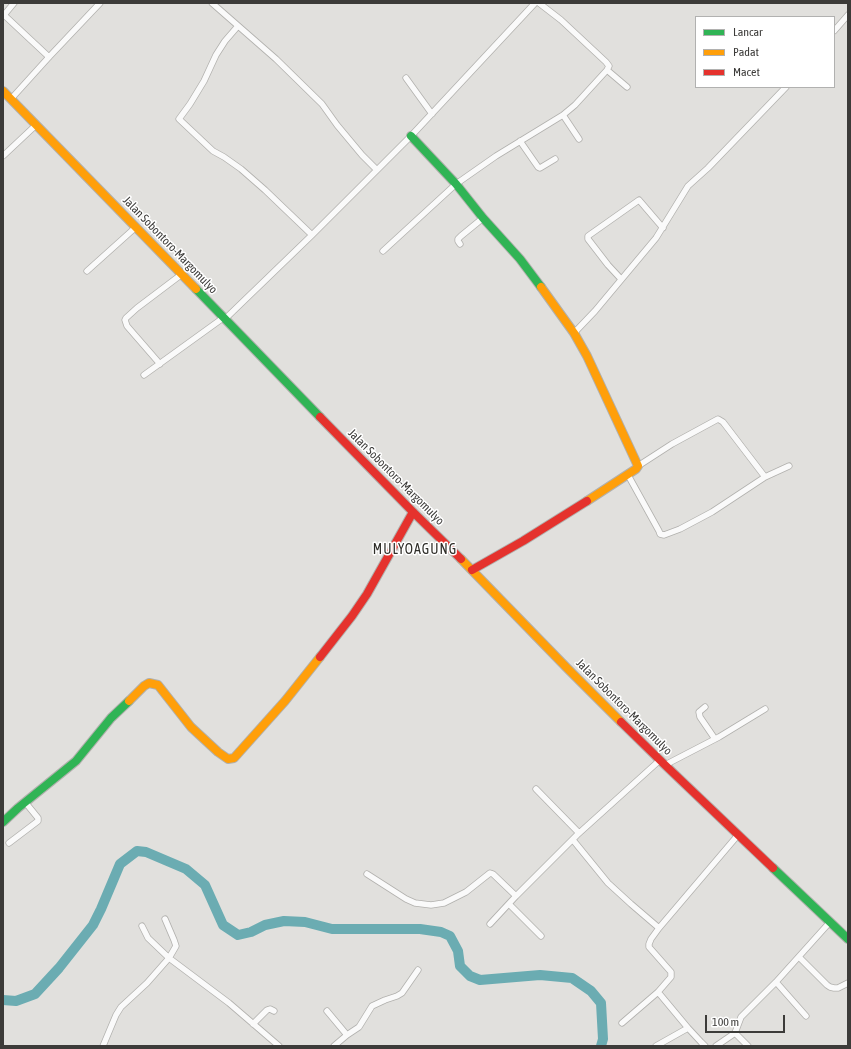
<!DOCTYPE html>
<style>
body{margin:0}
#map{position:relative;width:851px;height:1049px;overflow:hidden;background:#e1e0dd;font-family:"Asap Condensed",sans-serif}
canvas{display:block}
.frame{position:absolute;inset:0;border:4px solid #3c3b39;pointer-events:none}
.legend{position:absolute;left:695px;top:16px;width:140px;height:72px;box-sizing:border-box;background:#fff;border:1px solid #b1b1b0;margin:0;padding:5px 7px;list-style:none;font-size:12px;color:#3c3b39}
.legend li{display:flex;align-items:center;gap:8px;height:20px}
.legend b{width:20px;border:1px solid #b1b1b0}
.scale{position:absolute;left:705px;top:1015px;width:80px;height:18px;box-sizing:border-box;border:2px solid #3c3b39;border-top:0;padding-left:5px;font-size:12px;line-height:14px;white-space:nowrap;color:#3c3b39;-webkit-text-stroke:3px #fff;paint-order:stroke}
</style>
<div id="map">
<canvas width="851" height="1049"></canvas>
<div class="frame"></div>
<ul class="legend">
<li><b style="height:5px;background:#30b455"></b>Lancar</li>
<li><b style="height:5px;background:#ff9f0a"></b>Padat</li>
<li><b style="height:5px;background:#e5322d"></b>Macet</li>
</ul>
<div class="scale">100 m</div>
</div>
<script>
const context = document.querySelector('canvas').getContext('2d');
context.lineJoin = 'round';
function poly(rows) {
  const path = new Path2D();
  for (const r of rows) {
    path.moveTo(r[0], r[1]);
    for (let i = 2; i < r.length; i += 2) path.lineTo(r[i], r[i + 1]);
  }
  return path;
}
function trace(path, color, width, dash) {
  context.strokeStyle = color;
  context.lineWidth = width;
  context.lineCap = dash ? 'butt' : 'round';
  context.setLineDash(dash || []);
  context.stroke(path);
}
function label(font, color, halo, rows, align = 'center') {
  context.font = font + ' "Asap Condensed",sans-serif';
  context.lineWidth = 3;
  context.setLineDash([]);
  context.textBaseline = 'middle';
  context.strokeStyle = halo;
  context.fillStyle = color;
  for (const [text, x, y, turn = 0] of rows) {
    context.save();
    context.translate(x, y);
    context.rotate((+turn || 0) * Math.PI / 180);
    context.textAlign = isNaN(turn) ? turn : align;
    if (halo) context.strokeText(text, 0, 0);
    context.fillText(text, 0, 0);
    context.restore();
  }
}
trace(poly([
 [3,1000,16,1001,35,994,59,968,93,925,101,909,120,864,137,851,146,852,186,869,205,885,223,925,238,935,251,932,265,925,284,921,305,922,332,929,420,929,441,932,450,936,458,951,460,966,470,976,480,980,540,975,572,978,591,991,601,1003,603,1039,601,1046]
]), '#6bacb2', 10);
const street = poly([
 [212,3,276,59,322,104,337,125,362,155,377,170],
 [3,14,49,57],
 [4,15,14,3],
 [238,26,225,41,216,55,204,81,190,104,179,119,213,151,224,157,241,169,265,190,312,235],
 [834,31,848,15],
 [607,70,627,87],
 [406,78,432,114],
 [11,99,49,57,100,3],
 [563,115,579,139],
 [520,141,538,167,540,168,555,159],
 [3,156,36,125],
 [460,244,458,241,458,239,461,236,483,218],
 [383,251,456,184,496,156,563,115,575,105,607,70,609,66,606,62,561,20,539,3],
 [87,271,136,227],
 [621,279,608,265,588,239,588,236,639,200,663,228],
 [225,319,312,235,411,136,535,3],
 [574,333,595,311,656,238,688,186,708,168,786,87],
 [160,364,127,326,125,320,126,318,137,308,182,274],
 [144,375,223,318],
 [628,475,659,531,660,534,664,535,680,529,712,512,765,477,723,422,718,419,672,444,638,466],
 [765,477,789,466],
 [705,707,699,712,700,717,715,739],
 [665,765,719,737,765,709],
 [536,789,579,833],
 [573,840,608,883,631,904,659,928],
 [9,843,38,821,38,818,25,802],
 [367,874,406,899,415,903,431,905,444,903,466,892,490,873,493,874,516,896],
 [509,904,541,936],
 [490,924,516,896,577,835,660,760],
 [142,926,148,938,169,958,176,946,174,940,165,919],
 [799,957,827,985,830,987,834,988,838,988,848,983],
 [776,982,806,1016],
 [658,992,688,1028,701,1042,705,1046],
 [327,1011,347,1035],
 [622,1023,658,992,671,977,671,972,649,947,649,944,651,939,659,928,738,835],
 [253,1024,267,1010,270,1009,274,1011],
 [735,1033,748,1046],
 [103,1046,116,1015,121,1007,147,983,169,958,229,1003,279,1046],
 [334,1046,347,1035,359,1027,372,1006,385,1000,397,996,402,993,418,970],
 [656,1046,688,1028],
 [716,1046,735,1033,741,1017,776,982,830,922]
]);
const fast = poly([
 [411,136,456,184,483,218,520,259,541,287],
 [196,289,320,417],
 [3,822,18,808,76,761,111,718,129,701],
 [773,868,848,939]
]);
const slow = poly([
 [3,91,196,289],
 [541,287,574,333,587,356,638,466,636,469,587,501],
 [461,559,567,668,621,722],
 [129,701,144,686,149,683,158,685,191,727,218,752,228,759,234,758,285,701,320,657]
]);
const jam = poly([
 [320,417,413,512,461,559],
 [472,570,523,541,587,501],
 [320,657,352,616,367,594,413,512],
 [621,722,665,765,773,868]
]);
trace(street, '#b1b0ad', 7);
trace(fast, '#b1b0ad', 10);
trace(slow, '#b1b0ad', 10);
trace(jam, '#b1b0ad', 10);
trace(street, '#fafafa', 5.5);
trace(fast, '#30b455', 8);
trace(slow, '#ff9f0a', 8);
trace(jam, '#e5322d', 8);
label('12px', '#3c3b39', '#fff', [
 ["Jalan Sobontoro-Margomulyo",170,245,46],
 ["Jalan Sobontoro-Margomulyo",396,477,45],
 ["Jalan Sobontoro-Margomulyo",624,707,45]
]);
context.letterSpacing = '1px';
label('14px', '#2f2e29', '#fff', [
 ["MULYOAGUNG",415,550]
]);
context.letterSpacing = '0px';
</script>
